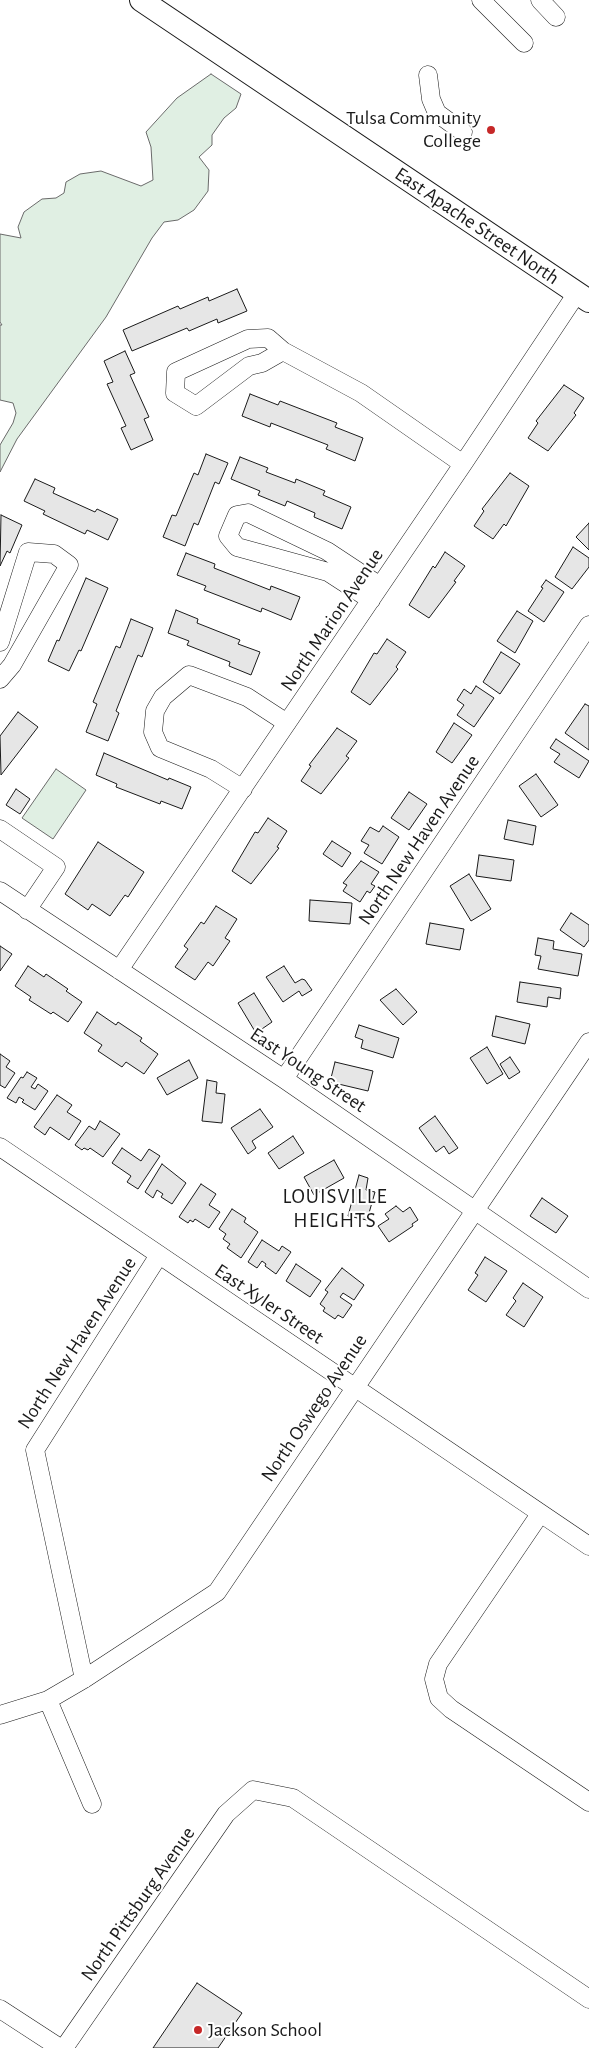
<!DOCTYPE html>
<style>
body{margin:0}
canvas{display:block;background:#fff}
</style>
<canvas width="589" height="2048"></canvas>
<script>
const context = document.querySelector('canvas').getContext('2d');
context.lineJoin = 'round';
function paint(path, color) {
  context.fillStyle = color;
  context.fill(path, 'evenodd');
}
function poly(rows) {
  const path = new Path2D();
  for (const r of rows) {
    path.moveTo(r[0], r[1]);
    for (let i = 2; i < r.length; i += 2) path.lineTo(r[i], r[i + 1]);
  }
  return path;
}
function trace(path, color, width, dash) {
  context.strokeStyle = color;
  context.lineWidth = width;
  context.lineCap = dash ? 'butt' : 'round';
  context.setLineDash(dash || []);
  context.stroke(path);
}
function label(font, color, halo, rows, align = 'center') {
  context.font = font + ' "Alegreya Sans",sans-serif';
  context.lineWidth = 4;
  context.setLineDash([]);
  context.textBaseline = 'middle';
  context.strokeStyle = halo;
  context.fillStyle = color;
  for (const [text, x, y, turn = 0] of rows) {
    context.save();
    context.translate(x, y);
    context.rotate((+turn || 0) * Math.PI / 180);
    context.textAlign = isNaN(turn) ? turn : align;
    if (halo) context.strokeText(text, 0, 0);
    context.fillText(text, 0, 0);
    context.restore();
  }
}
const green = poly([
 [211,74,241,94,236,108,224,118,212,135,212,145,199,157,209,170,208,191,194,210,178,220,164,222,152,238,106,317,17,439,0,472,0,445,13,423,16,413,13,403,0,400,0,325,2,325,0,322,0,234,21,238,18,227,24,212,42,199,56,198,64,193,66,182,80,174,101,171,141,186,153,180,151,147,146,132,177,98,211,74],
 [56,769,86,790,53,839,22,818,56,769]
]);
paint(green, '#e0efe3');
trace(green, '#6a6a6a', 1);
const building = poly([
 [237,289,247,311,218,323,217,319,189,331,187,328,132,351,123,330,178,306,180,309,208,297,209,301,237,289],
 [125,351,135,373,130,375,149,417,144,419,153,440,131,450,121,428,126,426,107,384,113,382,104,361,125,351],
 [564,385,584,398,574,413,576,415,548,451,528,438,538,423,536,421,564,385],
 [250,394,278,405,280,401,337,423,335,427,363,438,355,461,326,449,328,445,271,423,270,427,242,416,250,394],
 [206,454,228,463,219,484,215,482,198,525,194,523,185,546,163,537,172,515,176,516,194,473,198,475,206,454],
 [240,457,268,468,266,472,295,483,296,479,325,491,323,495,351,507,342,529,314,517,315,513,287,501,285,506,258,495,260,491,231,479,240,457],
 [510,473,529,486,506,526,504,524,493,539,474,526,484,511,482,509,510,473],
 [35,479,55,488,53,493,95,512,97,509,118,519,108,540,87,530,85,534,43,514,45,511,24,501,35,479],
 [1,515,22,525,10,553,7,551,0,566,1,515],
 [589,523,589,550,576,537,589,523],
 [573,547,589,558,589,567,572,589,555,577,573,547],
 [445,552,465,566,454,581,456,582,429,618,409,605,433,566,435,568,445,552],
 [186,553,215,564,214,568,270,590,271,586,300,597,291,620,262,608,261,612,204,590,206,586,177,575,186,553],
 [86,578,108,588,81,651,79,650,69,671,48,661,57,640,59,641,86,578],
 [546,580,564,592,544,622,528,611,543,588,541,587,546,580],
 [176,610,198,619,197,623,240,640,238,644,260,652,251,675,229,666,230,662,187,645,189,641,168,633,176,610],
 [517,611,533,621,515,653,497,641,517,611],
 [131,619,153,628,142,657,138,655,116,711,119,713,108,741,86,732,97,704,93,702,116,646,120,648,131,619],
 [387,639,406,652,396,667,398,669,370,705,351,692,374,653,377,654,387,639],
 [501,652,520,664,500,694,483,682,501,652],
 [476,686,494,698,474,727,457,715,464,705,457,700,464,689,471,694,476,686],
 [585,704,589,706,589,750,565,733,585,704],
 [18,712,38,727,1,775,0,736,18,712],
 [454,723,472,735,452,763,436,752,454,723],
 [337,728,357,741,346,756,349,758,321,794,301,781,311,766,309,765,337,728],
 [556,739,589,761,579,778,554,762,560,754,550,748,556,739],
 [104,753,168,780,169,778,191,787,182,809,161,801,160,804,116,787,117,784,96,775,104,753],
 [536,774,558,805,541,817,519,786,536,774],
 [16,789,30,799,20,814,6,805,16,789],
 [409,792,427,804,409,830,391,818,409,792],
 [268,818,287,831,277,847,279,848,251,884,232,871,255,832,258,833,268,818],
 [508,820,536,826,533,845,504,839,508,820],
 [383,826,399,837,382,864,364,853,369,845,361,841,370,827,379,832,383,826],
 [332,841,351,853,342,867,323,854,332,841],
 [98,842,144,872,128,897,125,895,110,916,92,904,88,910,65,894,98,842],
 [479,855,514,860,511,881,476,876,479,855],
 [361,861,379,872,371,884,375,886,370,893,367,891,360,902,343,891,347,885,343,883,361,861],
 [469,874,491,909,471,921,450,886,469,874],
 [310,900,352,903,350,924,309,921,310,900],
 [216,906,237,919,225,938,230,941,213,966,208,962,195,980,175,967,188,949,184,946,201,922,204,924,216,906],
 [571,913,589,925,589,940,584,947,560,930,571,913],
 [430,923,464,929,460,950,426,944,430,923],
 [538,938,554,941,553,949,582,954,578,976,538,969,541,956,535,955,538,938],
 [0,946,12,954,0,971,0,946],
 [28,966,44,977,46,974,68,989,66,991,82,1002,68,1022,53,1012,51,1014,29,1000,31,997,15,986,28,966],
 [284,966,295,983,302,979,305,980,312,990,302,996,299,991,283,1002,266,977,284,966],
 [520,982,561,988,560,999,548,997,547,1007,517,1002,520,982],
 [396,989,417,1012,403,1025,380,1000,396,989],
 [254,993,272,1022,256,1033,238,1003,254,993],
 [97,1012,116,1025,118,1022,142,1038,140,1041,158,1054,144,1074,126,1062,122,1067,98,1051,102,1045,84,1033,97,1012],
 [496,1016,530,1024,525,1044,492,1036,496,1016],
 [359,1025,399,1038,393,1058,361,1048,363,1040,355,1037,359,1025],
 [487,1047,503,1074,487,1084,470,1058,487,1047],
 [0,1054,10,1061,6,1067,15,1073,5,1088,0,1085,0,1054],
 [510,1057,520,1072,509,1079,500,1064,510,1057],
 [189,1060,198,1078,167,1095,157,1078,189,1060],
 [335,1062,373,1071,368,1091,330,1082,335,1062],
 [27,1072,37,1078,31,1087,35,1089,38,1084,48,1091,35,1110,22,1102,24,1100,19,1097,16,1103,7,1098,21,1077,23,1078,27,1072],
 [207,1080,217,1082,216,1093,225,1094,222,1123,202,1121,207,1080],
 [57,1095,72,1105,67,1112,81,1121,69,1140,50,1127,45,1135,34,1127,57,1095],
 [260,1109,273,1127,252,1141,256,1148,248,1154,231,1128,260,1109],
 [435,1116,458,1148,449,1154,444,1146,436,1152,419,1128,435,1116],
 [100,1121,120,1134,103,1157,90,1148,88,1150,84,1148,82,1150,75,1145,89,1126,95,1130,100,1121],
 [293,1136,304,1153,279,1169,268,1153,293,1136],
 [122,1148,141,1161,149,1149,160,1156,138,1189,127,1182,131,1176,112,1163,122,1148],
 [334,1160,344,1178,314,1195,304,1177,334,1160],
 [162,1164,186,1183,172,1204,161,1197,163,1194,157,1190,153,1198,145,1192,162,1164],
 [359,1175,368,1178,366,1190,375,1192,367,1220,348,1216,359,1175],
 [201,1184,216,1194,209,1205,220,1212,209,1228,195,1219,193,1222,190,1220,188,1223,179,1217,201,1184],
 [542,1198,568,1216,556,1233,530,1216,542,1198],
 [396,1206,403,1212,410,1207,418,1220,412,1224,413,1226,389,1242,378,1226,389,1219,385,1214,396,1206],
 [232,1209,246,1218,244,1222,258,1232,241,1258,227,1248,230,1244,223,1239,226,1234,219,1229,232,1209],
 [262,1240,279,1251,282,1246,291,1252,276,1274,265,1266,266,1264,262,1261,257,1268,248,1262,262,1240],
 [485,1257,507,1271,486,1302,468,1290,478,1275,475,1273,485,1257],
 [296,1264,321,1281,310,1297,286,1281,296,1264],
 [342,1268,364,1285,354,1300,343,1293,340,1297,352,1305,343,1318,338,1315,335,1319,323,1311,325,1308,320,1304,328,1292,325,1290,342,1268],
 [523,1283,543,1297,524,1327,506,1315,516,1301,513,1298,523,1283],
 [197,1983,242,2013,218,2048,153,2048,197,1983]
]);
paint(building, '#e6e6e6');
trace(building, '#1a1a1a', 1);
const minor = poly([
 [481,0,524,43],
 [540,0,556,17],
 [428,75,431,99,437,113,463,132],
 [283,351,262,363,249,366,196,406,175,393,176,372,248,339,268,338,283,351,361,393,463,464],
 [371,600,328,572,237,547,228,536,237,515,248,513,327,551,380,586],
 [0,642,28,552,54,554,69,565,12,665,0,679],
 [243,789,211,769,160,748,153,732,155,711,163,697,189,675,247,697,287,723],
 [0,829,56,867,27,910],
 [0,891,284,1079,589,1289],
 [119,970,463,464,577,293],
 [284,1079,589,625],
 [0,1147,589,1546],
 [540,1514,438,1664,434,1679,439,1698,451,1709,589,1802],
 [84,1679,35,1450,159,1255],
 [48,1700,92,1804],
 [0,1715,48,1700,84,1679,217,1592,589,1042],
 [0,2009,60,2048],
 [64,2048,226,1814,253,1790,293,1798,589,1999]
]);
const major = poly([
 [141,0,589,301]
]);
trace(minor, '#1a1a1a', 19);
trace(major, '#1a1a1a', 24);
trace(minor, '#fff', 18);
trace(major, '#fff', 22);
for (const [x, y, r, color] of [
 [491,130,5,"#c62828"],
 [198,2030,5,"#c62828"]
]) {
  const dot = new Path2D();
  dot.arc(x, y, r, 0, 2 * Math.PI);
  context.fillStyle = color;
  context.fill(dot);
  trace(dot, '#fff', 2);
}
label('20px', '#1a1a1a', '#fff', [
 ["Tulsa Community",481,118],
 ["College",481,141],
 ["Jackson School",208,2030,"left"]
], 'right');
label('20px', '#1a1a1a', '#fff', [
 ["East Apache Street North",477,226,34],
 ["North Marion Avenue",332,620,-56],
 ["North New Haven Avenue",419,840,-56],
 ["East Young Street",308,1070,34],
 ["East Xyler Street",269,1304,34],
 ["North New Haven Avenue",77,1343,-57],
 ["North Oswego Avenue",314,1408,-56],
 ["North Pittsburg Avenue",138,1904,-55]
]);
context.letterSpacing = '1px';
label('21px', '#1a1a1a', '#fff', [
 ["LOUISVILLE",335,1197],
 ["HEIGHTS",335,1221]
]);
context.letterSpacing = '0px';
</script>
